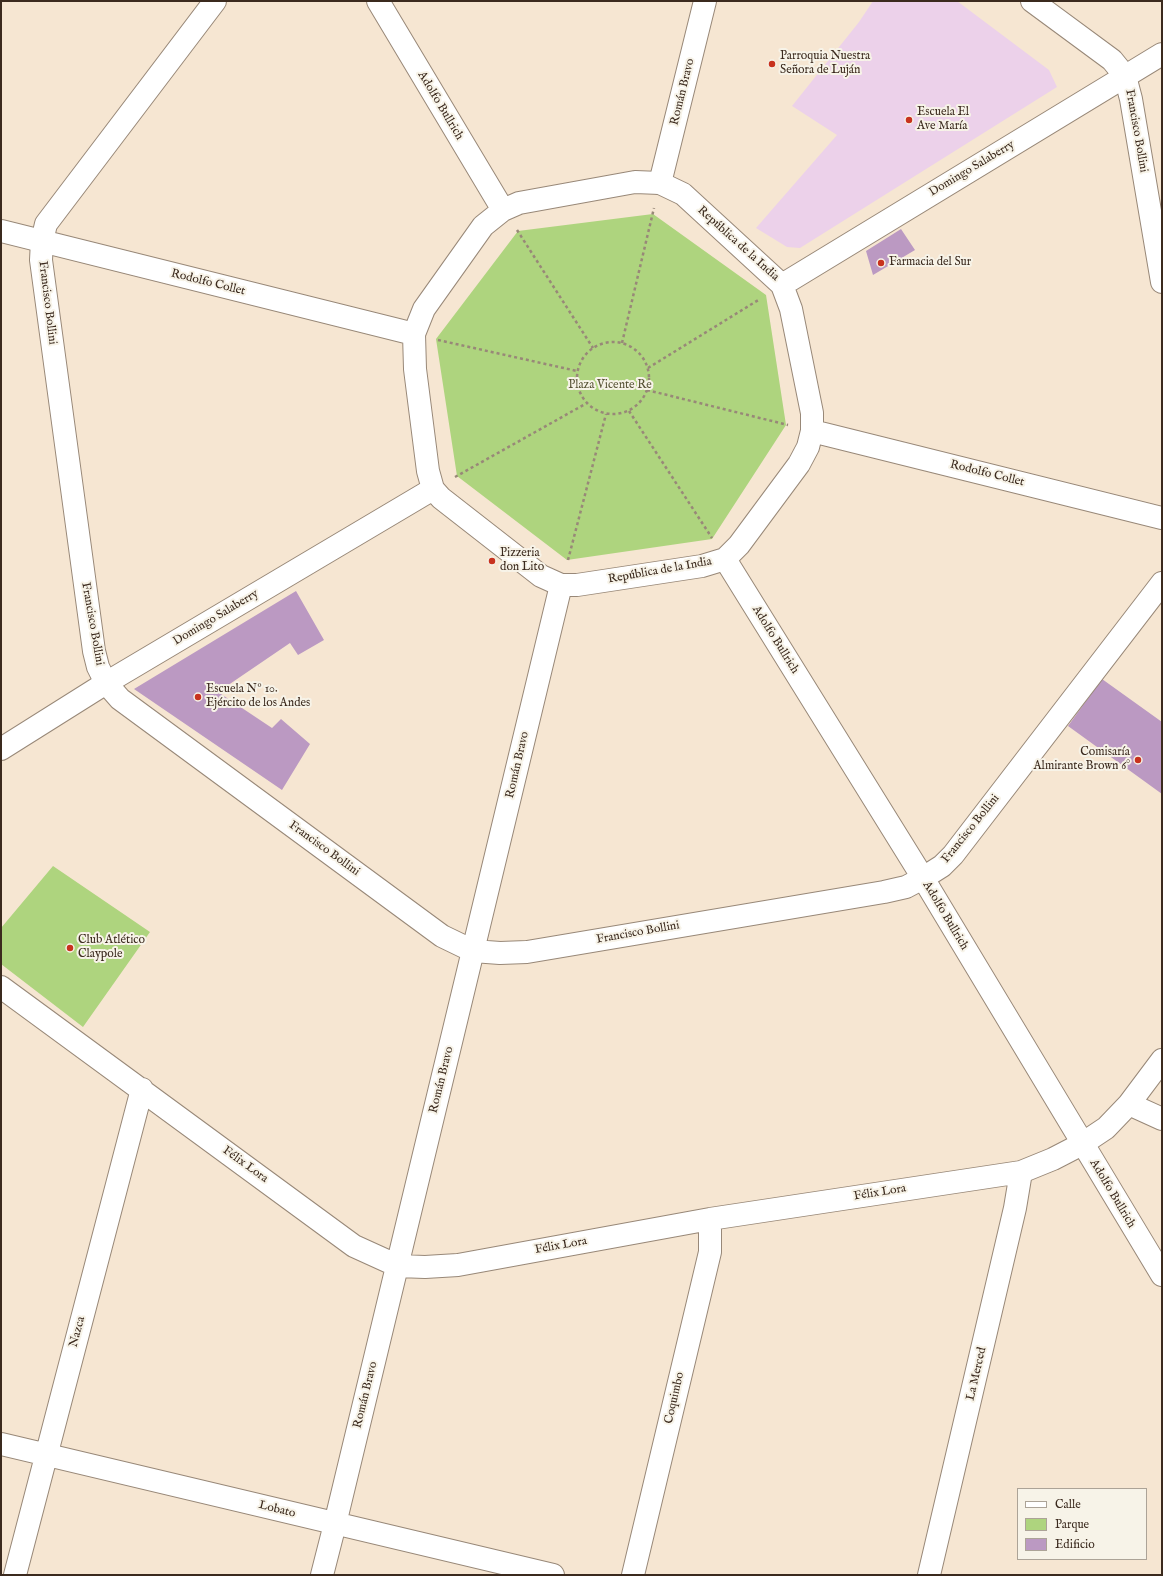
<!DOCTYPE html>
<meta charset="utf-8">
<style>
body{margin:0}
#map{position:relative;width:1163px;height:1576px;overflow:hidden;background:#f6e6d2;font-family:"IM FELL English",serif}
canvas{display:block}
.frame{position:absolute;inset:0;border:2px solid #3b2a1e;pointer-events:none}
.legend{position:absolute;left:1017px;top:1488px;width:130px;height:72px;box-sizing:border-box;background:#f7f3e8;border:1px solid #aca397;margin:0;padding:5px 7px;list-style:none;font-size:12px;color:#3b2a1e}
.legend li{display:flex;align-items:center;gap:8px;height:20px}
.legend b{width:20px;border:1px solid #aca397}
</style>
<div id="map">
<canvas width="1163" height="1576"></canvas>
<div class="frame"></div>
<ul class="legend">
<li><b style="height:5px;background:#fff"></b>Calle</li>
<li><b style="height:11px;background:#aed47e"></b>Parque</li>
<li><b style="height:11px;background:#bb99c2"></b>Edificio</li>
</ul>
</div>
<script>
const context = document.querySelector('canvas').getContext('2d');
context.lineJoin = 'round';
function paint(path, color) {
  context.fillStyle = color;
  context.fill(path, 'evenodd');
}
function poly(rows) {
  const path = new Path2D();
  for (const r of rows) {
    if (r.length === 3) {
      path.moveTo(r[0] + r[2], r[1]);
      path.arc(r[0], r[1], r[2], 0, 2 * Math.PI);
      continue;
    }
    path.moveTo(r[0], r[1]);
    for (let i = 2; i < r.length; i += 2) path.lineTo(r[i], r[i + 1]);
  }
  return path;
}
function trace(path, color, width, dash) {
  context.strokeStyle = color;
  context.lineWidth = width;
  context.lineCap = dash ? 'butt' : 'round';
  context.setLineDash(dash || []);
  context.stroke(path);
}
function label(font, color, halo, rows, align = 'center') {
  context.font = font + ' "IM FELL English",serif';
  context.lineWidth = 4;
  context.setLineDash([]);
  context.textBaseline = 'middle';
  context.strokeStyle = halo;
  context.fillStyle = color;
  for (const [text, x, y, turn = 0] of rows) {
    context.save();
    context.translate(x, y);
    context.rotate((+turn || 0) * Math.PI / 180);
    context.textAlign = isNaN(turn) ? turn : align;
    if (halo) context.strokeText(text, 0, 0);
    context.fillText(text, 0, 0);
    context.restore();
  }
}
paint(poly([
 [873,1,957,1,1049,70,1057,87,800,248,787,247,756,228,837,135,792,106,859,22]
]), '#ecd1ea');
paint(poly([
 [653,214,766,295,786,425,712,539,567,560,457,476,436,339,518,231],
 [53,866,150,932,83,1027,1,964,1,928]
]), '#aed47e');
paint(poly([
 [901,229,915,250,873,275,866,251],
 [296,591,324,640,298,655,290,643,218,692,272,728,281,719,310,744,282,790,134,689],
 [1102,679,1162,722,1162,794,1068,726]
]), '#bb99c2');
const minor = poly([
 [215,1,46,224,42,241,41,260,94,651,98,667,106,683,120,699,442,936,473,951,500,953,527,952,884,892,906,887,923,878,942,866,953,855,1162,583],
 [1032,1,1112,60,1125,76,1131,99,1162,282],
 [660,183,705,1],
 [1,987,354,1246,398,1266,425,1267,458,1265,710,1219,1021,1172,1053,1159,1082,1144,1106,1128,1129,1104,1162,1060],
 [1129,1104,1162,1119],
 [1,1444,553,1575],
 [15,1575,142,1089],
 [322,1575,335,1524,561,585],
 [633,1575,710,1252,710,1219],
 [929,1575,1015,1208,1021,1172]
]);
const tertiary = poly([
 [378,1,503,210],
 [635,182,660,183,683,194,782,285,791,309,812,413,812,431,808,447,799,464,739,545,725,559,702,566,577,585,561,585,541,576,441,498,433,489,428,471,415,369,414,334,424,309,483,226,503,210,519,203,635,182],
 [1,231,414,334],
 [782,285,1162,54],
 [812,431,1162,518],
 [725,559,923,878,1162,1275],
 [1,749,106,683,433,489]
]);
trace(minor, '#988878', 24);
trace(tertiary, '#988878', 24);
trace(poly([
 [517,230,593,348],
 [438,340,577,371],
 [613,378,36],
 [622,343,654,208],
 [648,368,760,299],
 [647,390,788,425],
 [629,411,712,538],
 [455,477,587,403],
 [568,560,606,414]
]), '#988878', 2.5, [3, 3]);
trace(minor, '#fff', 22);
trace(tertiary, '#fff', 22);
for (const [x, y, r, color] of [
 [772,64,4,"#c8321e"],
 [909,120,4,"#c8321e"],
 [881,263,4,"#c8321e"],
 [492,561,4,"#c8321e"],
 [198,697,4,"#c8321e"],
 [1138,760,4,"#c8321e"],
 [70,948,4,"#c8321e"]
]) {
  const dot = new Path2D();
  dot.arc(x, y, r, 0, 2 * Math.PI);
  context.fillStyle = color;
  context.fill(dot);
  trace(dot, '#f7f3e8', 1.5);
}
label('12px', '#3b2a1e', '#f7f3e8', [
 ["Parroquia Nuestra",780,57],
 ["Señora de Luján",780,71],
 ["Escuela El",917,113],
 ["Ave María",917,127],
 ["Farmacia del Sur",889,263],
 ["Pizzeria",500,554],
 ["don Lito",500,568],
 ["Escuela Nº 10.",206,690],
 ["Ejército de los Andes",206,704],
 ["Comisaría",1130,753,"right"],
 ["Almirante Brown 6°",1130,767,"right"],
 ["Club Atlético",78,941],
 ["Claypole",78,955]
], 'left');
label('12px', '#3b2a1e', '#f7f3e8', [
 ["Román Bravo",683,92,-76],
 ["Adolfo Bullrich",440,106,59],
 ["Francisco Bollini",1136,131,80],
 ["Domingo Salaberry",972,169,-31],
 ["República de la India",738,244,42],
 ["Rodolfo Collet",208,283,14],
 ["Francisco Bollini",47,303,83],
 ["Rodolfo Collet",987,474,14],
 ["República de la India",660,571,-10],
 ["Domingo Salaberry",216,618,-31],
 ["Francisco Bollini",92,624,80],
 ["Adolfo Bullrich",775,640,58],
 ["Román Bravo",518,765,-77],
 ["Francisco Bollini",971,829,-51],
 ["Francisco Bollini",324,849,36],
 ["Adolfo Bullrich",945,916,59],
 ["Francisco Bollini",638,933,-10],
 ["Román Bravo",442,1080,-76],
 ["Félix Lora",245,1165,36],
 ["Félix Lora",880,1193,-9],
 ["Adolfo Bullrich",1112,1194,59],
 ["Félix Lora",561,1246,-10],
 ["Nazca",78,1332,-75],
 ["La Merced",977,1374,-77],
 ["Román Bravo",366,1395,-76],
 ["Coquimbo",675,1398,-77],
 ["Lobato",277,1510,14]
]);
label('12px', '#585436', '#f7f3e8', [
 ["Plaza Vicente Re",610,386]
]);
</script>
